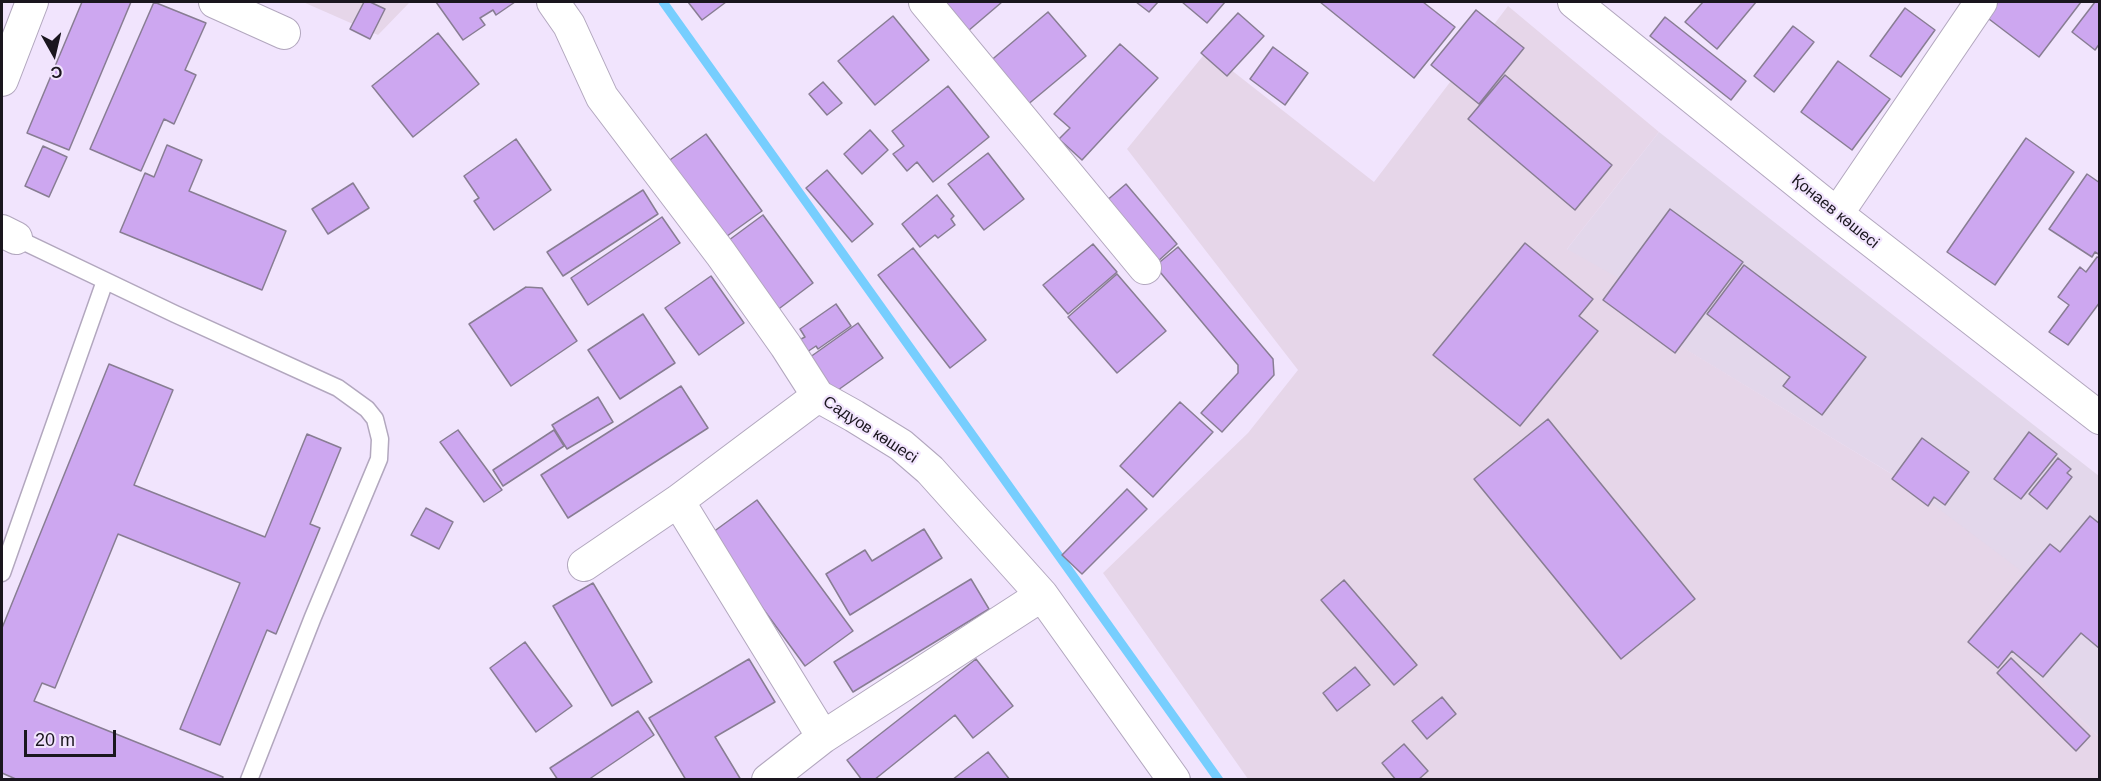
<!DOCTYPE html>
<meta charset="utf-8">
<style>
body{margin:0}
#map{position:relative;width:2101px;height:781px;overflow:hidden;background:#f1e4fd;font-family:Helvetica,sans-serif}
canvas{display:block}
.frame{position:absolute;inset:0;border:3px solid #1a161e;pointer-events:none}
.north{position:absolute;left:24px;top:24px;width:60px;height:60px;-webkit-text-stroke:4px #f1e4fd;paint-order:stroke;rotate:172deg;font-size:16px;font-weight:700;line-height:24px;text-align:center;color:#1a161e}
.north::after{content:'';display:block;margin:auto;width:21px;height:27px;background:#1a161e;clip-path:polygon(50% 0,100% 100%,50% 72%,0 100%)}
.scale{position:absolute;left:24px;top:730px;width:92px;height:27px;box-sizing:border-box;border:3px solid #1a161e;border-top:0;padding-left:8px;font-size:18px;line-height:21px;white-space:nowrap;color:#1a161e;-webkit-text-stroke:4px #f1e4fd;paint-order:stroke}
</style>
<div id="map">
<canvas width="2101" height="781"></canvas>
<div class="frame"></div>
<div class="north">С</div>
<div class="scale">20 m</div>
</div>
<script>
const context = document.querySelector('canvas').getContext('2d');
context.lineJoin = 'round';
function paint(path, color) {
  context.fillStyle = color;
  context.fill(path, 'evenodd');
}
function poly(rows) {
  const path = new Path2D();
  for (const r of rows) {
    path.moveTo(r[0], r[1]);
    for (let i = 2; i < r.length; i += 2) path.lineTo(r[i], r[i + 1]);
  }
  return path;
}
function trace(path, color, width, dash) {
  context.strokeStyle = color;
  context.lineWidth = width;
  context.lineCap = dash ? 'butt' : 'round';
  context.setLineDash(dash || []);
  context.stroke(path);
}
function label(font, color, halo, rows, align = 'center') {
  context.font = font + ' Helvetica,sans-serif';
  context.lineWidth = 4.5;
  context.setLineDash([]);
  context.textBaseline = 'middle';
  context.strokeStyle = halo;
  context.fillStyle = color;
  for (const [text, x, y, turn = 0] of rows) {
    context.save();
    context.translate(x, y);
    context.rotate((+turn || 0) * Math.PI / 180);
    context.textAlign = isNaN(turn) ? turn : align;
    if (halo) context.strokeText(text, 0, 0);
    context.fillText(text, 0, 0);
    context.restore();
  }
}
paint(poly([
 [1659,132,2099,476,2099,737,1984,626,1895,476,1630,316,1567,249]
]), '#e3d7eb');
paint(poly([
 [303,2,410,2,378,35],
 [1508,6,1659,132,1567,249,1638,289,1631,316,1895,476,2028,576,1985,626,2099,737,2099,779,1248,779,1103,573,1248,433,1298,370,1127,149,1207,51,1374,182]
]), '#e6d6e9');
trace(poly([
 [663,2,1219,780]
]), '#77cefe', 9);
const building = poly([
 [82,2,131,2,69,150,27,133,82,2],
 [154,2,206,23,185,70,196,75,174,124,164,119,141,171,90,149,154,2],
 [364,2,370,2,385,9,370,39,350,29,364,2],
 [436,2,515,2,496,15,493,10,480,18,485,25,463,40,436,2],
 [688,2,726,2,702,20,688,2],
 [943,2,1002,2,968,31,943,2],
 [1136,2,1158,2,1149,12,1136,2],
 [1182,2,1225,2,1207,23,1182,2],
 [1320,2,1423,2,1455,27,1414,78,1320,2],
 [1703,2,1756,2,1717,49,1685,22,1703,2],
 [1996,2,2081,2,2039,57,1985,16,1996,2],
 [2095,2,2100,2,2100,43,2095,50,2072,32,2095,2],
 [1905,8,1935,30,1901,77,1870,56,1905,8],
 [1476,10,1524,48,1479,104,1431,65,1476,10],
 [1048,12,1086,56,1026,106,988,63,1048,12],
 [1238,13,1264,36,1227,76,1201,53,1238,13],
 [893,16,929,60,875,105,838,61,893,16],
 [1665,17,1746,81,1731,100,1650,36,1665,17],
 [1793,26,1814,42,1774,92,1754,76,1793,26],
 [438,33,479,84,413,137,372,86,438,33],
 [1120,44,1158,78,1082,160,1059,139,1070,128,1054,114,1120,44],
 [1273,47,1308,73,1285,105,1250,79,1273,47],
 [1838,61,1890,99,1852,150,1801,112,1838,61],
 [1505,75,1612,165,1575,210,1468,119,1505,75],
 [823,82,842,103,827,115,809,94,823,82],
 [948,86,989,137,933,182,917,162,907,171,893,154,904,146,892,131,948,86],
 [870,130,888,150,862,174,844,154,870,130],
 [706,134,762,211,723,239,667,162,706,134],
 [2026,138,2074,172,1995,285,1947,252,2026,138],
 [516,139,551,190,494,230,474,201,479,198,464,176,516,139],
 [167,145,202,160,189,191,286,231,262,290,120,232,145,173,154,177,167,145],
 [43,146,67,157,49,197,25,186,43,146],
 [988,153,1024,199,984,230,948,184,988,153],
 [827,170,873,224,852,242,806,188,827,170],
 [2087,174,2100,183,2100,255,2095,252,2092,257,2049,229,2087,174],
 [353,183,369,208,328,234,312,209,353,183],
 [1126,184,1177,244,1156,263,1105,202,1126,184],
 [643,190,658,214,563,276,547,252,643,190],
 [937,195,954,216,951,219,955,225,938,238,935,235,920,247,902,224,937,195],
 [1670,209,1743,262,1675,353,1603,300,1670,209],
 [763,215,813,283,776,311,725,243,763,215],
 [662,217,680,243,588,305,571,278,662,217],
 [1525,243,1593,299,1579,316,1598,331,1520,426,1433,355,1525,243],
 [1093,244,1117,272,1068,314,1043,285,1093,244],
 [1178,247,1273,359,1274,375,1222,432,1201,413,1238,373,1238,365,1155,266,1178,247],
 [913,248,986,340,950,368,878,275,913,248],
 [2097,257,2100,258,2100,302,2068,345,2049,332,2069,305,2058,297,2080,267,2086,272,2097,257],
 [1744,265,1866,357,1822,415,1783,386,1790,377,1707,314,1744,265],
 [1117,274,1166,331,1117,373,1068,317,1117,274],
 [711,276,744,323,699,355,665,308,711,276],
 [526,287,542,288,577,341,511,386,469,324,526,287],
 [836,304,851,326,818,349,816,346,807,352,799,340,805,337,800,329,836,304],
 [643,314,675,363,620,399,588,350,643,314],
 [858,323,883,358,831,395,806,360,858,323],
 [109,364,173,390,134,485,265,537,307,434,341,448,310,524,320,528,276,634,267,630,220,745,180,729,240,583,118,534,55,688,42,683,34,701,223,777,222,780,18,780,2,773,2,628,109,364],
 [681,386,708,428,568,518,541,475,681,386],
 [598,397,613,422,567,449,552,425,598,397],
 [1180,402,1213,432,1153,497,1120,466,1180,402],
 [1548,419,1695,599,1621,659,1474,479,1548,419],
 [458,430,502,490,484,502,440,442,458,430],
 [554,430,564,446,503,486,493,470,554,430],
 [2029,432,2057,454,2021,499,1994,479,2029,432],
 [1922,438,1969,472,1945,505,1934,497,1928,506,1892,479,1922,438],
 [2058,458,2071,469,2067,473,2072,477,2047,509,2029,494,2058,458],
 [1127,489,1147,509,1082,574,1062,555,1127,489],
 [757,500,853,631,805,666,709,535,757,500],
 [426,508,453,522,439,549,411,535,426,508],
 [2090,516,2100,524,2100,649,2081,633,2043,677,2012,651,1998,668,1968,642,2050,544,2060,552,2090,516],
 [924,529,942,558,850,615,826,574,865,550,872,561,924,529],
 [971,579,989,609,853,692,834,662,971,579],
 [1344,580,1417,665,1394,685,1321,600,1344,580],
 [593,583,652,682,612,706,553,606,593,583],
 [525,642,572,706,536,732,490,668,525,642],
 [2011,658,2090,736,2076,751,1997,673,2011,658],
 [749,659,775,702,715,737,741,780,686,780,649,718,749,659],
 [976,659,1013,706,973,738,955,715,874,780,862,780,847,760,976,659],
 [1355,667,1370,685,1337,711,1323,693,1355,667],
 [1442,697,1456,714,1427,739,1412,721,1442,697],
 [638,711,654,735,588,780,558,780,550,768,638,711],
 [1404,744,1428,771,1418,780,1396,780,1382,763,1404,744],
 [988,752,1010,780,952,780,988,752]
]);
paint(building, '#cda7f0');
trace(building, '#887d93', 1.5);
const lane = poly([
 [16,238,175,314,338,388,367,409,375,419,380,439,379,459,313,617,249,780],
 [2,573,105,281]
]);
const street = poly([
 [215,2,284,33],
 [553,2,569,25,602,97,721,254,786,346,818,396,854,416,901,445,930,470,1042,595,1174,780],
 [925,2,1145,268],
 [1574,2,1837,214,2100,418],
 [2,80,32,2],
 [1837,214,1981,2],
 [2,231,16,238],
 [678,501,823,737],
 [584,565,678,501,818,396],
 [768,780,823,737,1042,595]
]);
trace(lane, '#b2a7be', 19);
trace(street, '#b2a7be', 34);
trace(lane, '#fff', 16);
trace(street, '#fff', 32);
label('16px', '#1a161e', '#f1e4fd', [
 ["Қонаев көшесі",1835,212,39],
 ["Садуов көшесі",870,430,33]
]);
</script>
